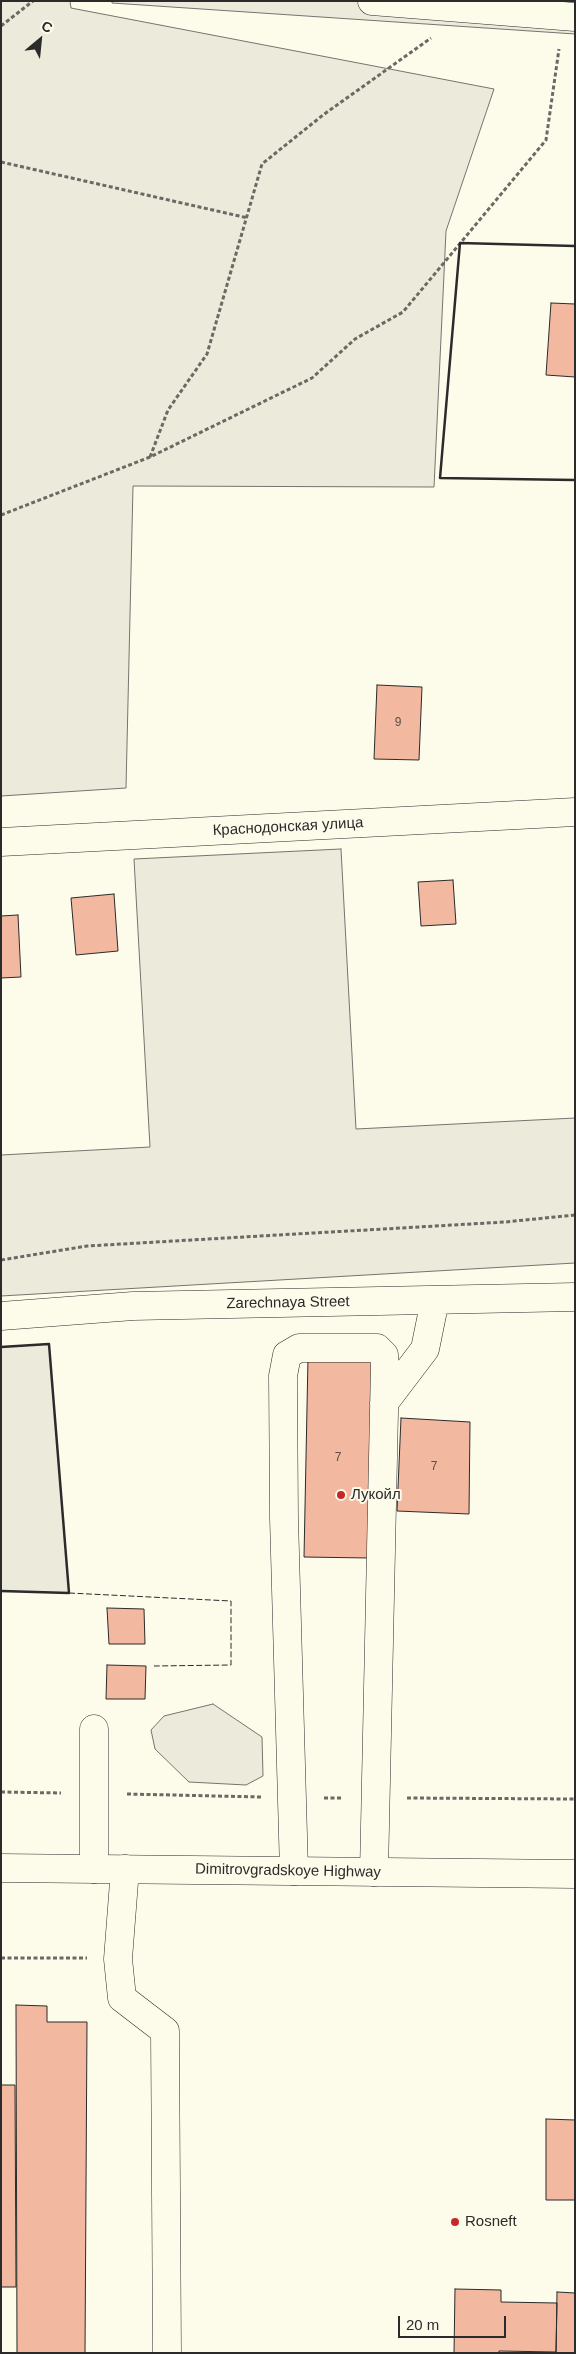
<!DOCTYPE html>
<meta charset="utf-8">
<style>
body{margin:0}
#map{position:relative;width:576px;height:2354px;overflow:hidden;background:#fdfbea;font-family:Arial,sans-serif}
canvas{display:block}
.frame{position:absolute;inset:0;border:2px solid #2b2b2b;pointer-events:none}
.north{position:absolute;left:15px;top:15px;width:50px;height:50px;-webkit-text-stroke:4px #fdfbea;paint-order:stroke;rotate:28deg;font-size:14px;font-weight:700;line-height:20px;text-align:center;color:#2b2b2b}
.north::after{content:'';display:block;margin:auto;width:18px;height:22px;background:#2b2b2b;clip-path:polygon(50% 0,100% 100%,50% 72%,0 100%)}
.scale{position:absolute;left:398px;top:2316px;width:108px;height:22px;box-sizing:border-box;border:2px solid #2b2b2b;border-top:0;padding-left:6px;font-size:15px;line-height:18px;white-space:nowrap;color:#2b2b2b;-webkit-text-stroke:4px #fdfbea;paint-order:stroke}
</style>
<div id="map">
<canvas width="576" height="2354"></canvas>
<div class="frame"></div>
<div class="north">С</div>
<div class="scale">20 m</div>
</div>
<script>
const context = document.querySelector('canvas').getContext('2d');
context.lineJoin = 'round';
function paint(path, color) {
  context.fillStyle = color;
  context.fill(path, 'evenodd');
}
function poly(rows) {
  const path = new Path2D();
  for (const r of rows) {
    path.moveTo(r[0], r[1]);
    for (let i = 2; i < r.length; i += 2) path.lineTo(r[i], r[i + 1]);
  }
  return path;
}
function trace(path, color, width, dash) {
  context.strokeStyle = color;
  context.lineWidth = width;
  context.lineCap = dash ? 'butt' : 'round';
  context.setLineDash(dash || []);
  context.stroke(path);
}
function label(font, color, halo, rows, align = 'center') {
  context.font = font + ' Arial,sans-serif';
  context.lineWidth = 4;
  context.setLineDash([]);
  context.textBaseline = 'middle';
  context.strokeStyle = halo;
  context.fillStyle = color;
  for (const [text, x, y, turn = 0] of rows) {
    context.save();
    context.translate(x, y);
    context.rotate((+turn || 0) * Math.PI / 180);
    context.textAlign = isNaN(turn) ? turn : align;
    if (halo) context.strokeText(text, 0, 0);
    context.fillText(text, 0, 0);
    context.restore();
  }
}
const green = poly([
 [1,1,70,1,71,8,494,89,446,231,434,487,133,486,126,788,1,796,1,1],
 [112,1,575,1,575,34,112,3,112,1],
 [341,849,356,1129,575,1118,575,1263,1,1296,1,1155,150,1147,134,859,341,849],
 [213,1704,262,1737,263,1776,246,1785,189,1782,155,1749,151,1730,164,1716,213,1704]
]);
paint(green, '#ecebdb');
trace(green, '#74746e', 1);
const parking = poly([
 [49,1344,69,1593,1,1591,1,1347,49,1344]
]);
paint(parking, '#eceadb');
trace(parking, '#74746e', 1);
const building = poly([
 [551,303,575,304,575,377,546,375,551,303],
 [377,685,422,687,419,760,374,759,377,685],
 [453,880,456,924,421,926,418,882,453,880],
 [114,894,118,951,76,955,71,898,114,894],
 [18,915,21,977,1,978,1,916,18,915],
 [308,1358,372,1358,369,1558,304,1557,308,1358],
 [401,1418,470,1422,469,1514,397,1511,401,1418],
 [107,1608,144,1609,145,1644,109,1644,107,1608],
 [107,1665,146,1666,145,1699,106,1699,107,1665],
 [16,2005,47,2006,47,2022,87,2022,85,2353,17,2353,16,2005],
 [1,2085,15,2085,16,2287,1,2287,1,2085],
 [546,2119,575,2120,575,2200,546,2200,546,2119],
 [455,2289,501,2290,501,2302,557,2303,556,2352,499,2351,499,2353,454,2353,455,2289],
 [557,2292,575,2293,575,2353,556,2353,557,2292]
]);
paint(building, '#f2b8a0');
trace(building, '#2b2b2b', 1);
const minor = poly([
 [372,1,575,17],
 [1,842,575,812],
 [1,1316,133,1306,575,1297],
 [384,1403,425,1349,435,1300],
 [94,1729,94,1869],
 [125,1869,118,1959,122,1998,165,2031,167,2353],
 [294,1871,284,1518,283,1376,287,1355,299,1348,377,1348,384,1355,385,1366,374,1872]
]);
const major = poly([
 [1,1868,575,1874]
]);
trace(minor, '#2b2b2b', 29);
trace(major, '#2b2b2b', 29);
trace(poly([
 [1,26,33,1],
 [1,162,248,218],
 [150,457,168,410,207,354,262,164,323,115,431,38],
 [1,515,150,457,312,378,355,339,403,312,546,140,559,49],
 [1,1260,87,1246,505,1222,575,1215],
 [1,1792,61,1793],
 [127,1794,261,1797],
 [324,1798,343,1798],
 [407,1798,575,1799],
 [1,1958,87,1958]
]), '#6a6964', 3, [4, 2.5]);
trace(minor, '#fdfbea', 28);
trace(major, '#fdfbea', 28);
trace(poly([
 [69,1593,231,1601,231,1665,154,1666]
]), '#2b2b2b', 1, [6, 2.5]);
trace(poly([
 [575,246,460,243,440,478,575,480],
 [1,1347,49,1344,69,1593,1,1591]
]), '#2b2b2b', 2.5);
for (const [x, y, r, color] of [
 [341,1495,5,"#c62828"],
 [455,2222,5,"#c62828"]
]) {
  const dot = new Path2D();
  dot.arc(x, y, r, 0, 2 * Math.PI);
  context.fillStyle = color;
  context.fill(dot);
  trace(dot, '#fdfbea', 2);
}
label('12px', '#5d4e48', null, [
 ["9",398,723],
 ["7",338,1458],
 ["7",434,1467]
]);
label('15px', '#2b2b2b', '#fdfbea', [
 ["Краснодонская улица",288,827,-3],
 ["Zarechnaya Street",288,1303,-1],
 ["Dimitrovgradskoye Highway",288,1871,1]
]);
label('15px', '#2b2b2b', '#fdfbea', [
 ["Лукойл",351,1495],
 ["Rosneft",465,2222]
], 'left');
</script>
